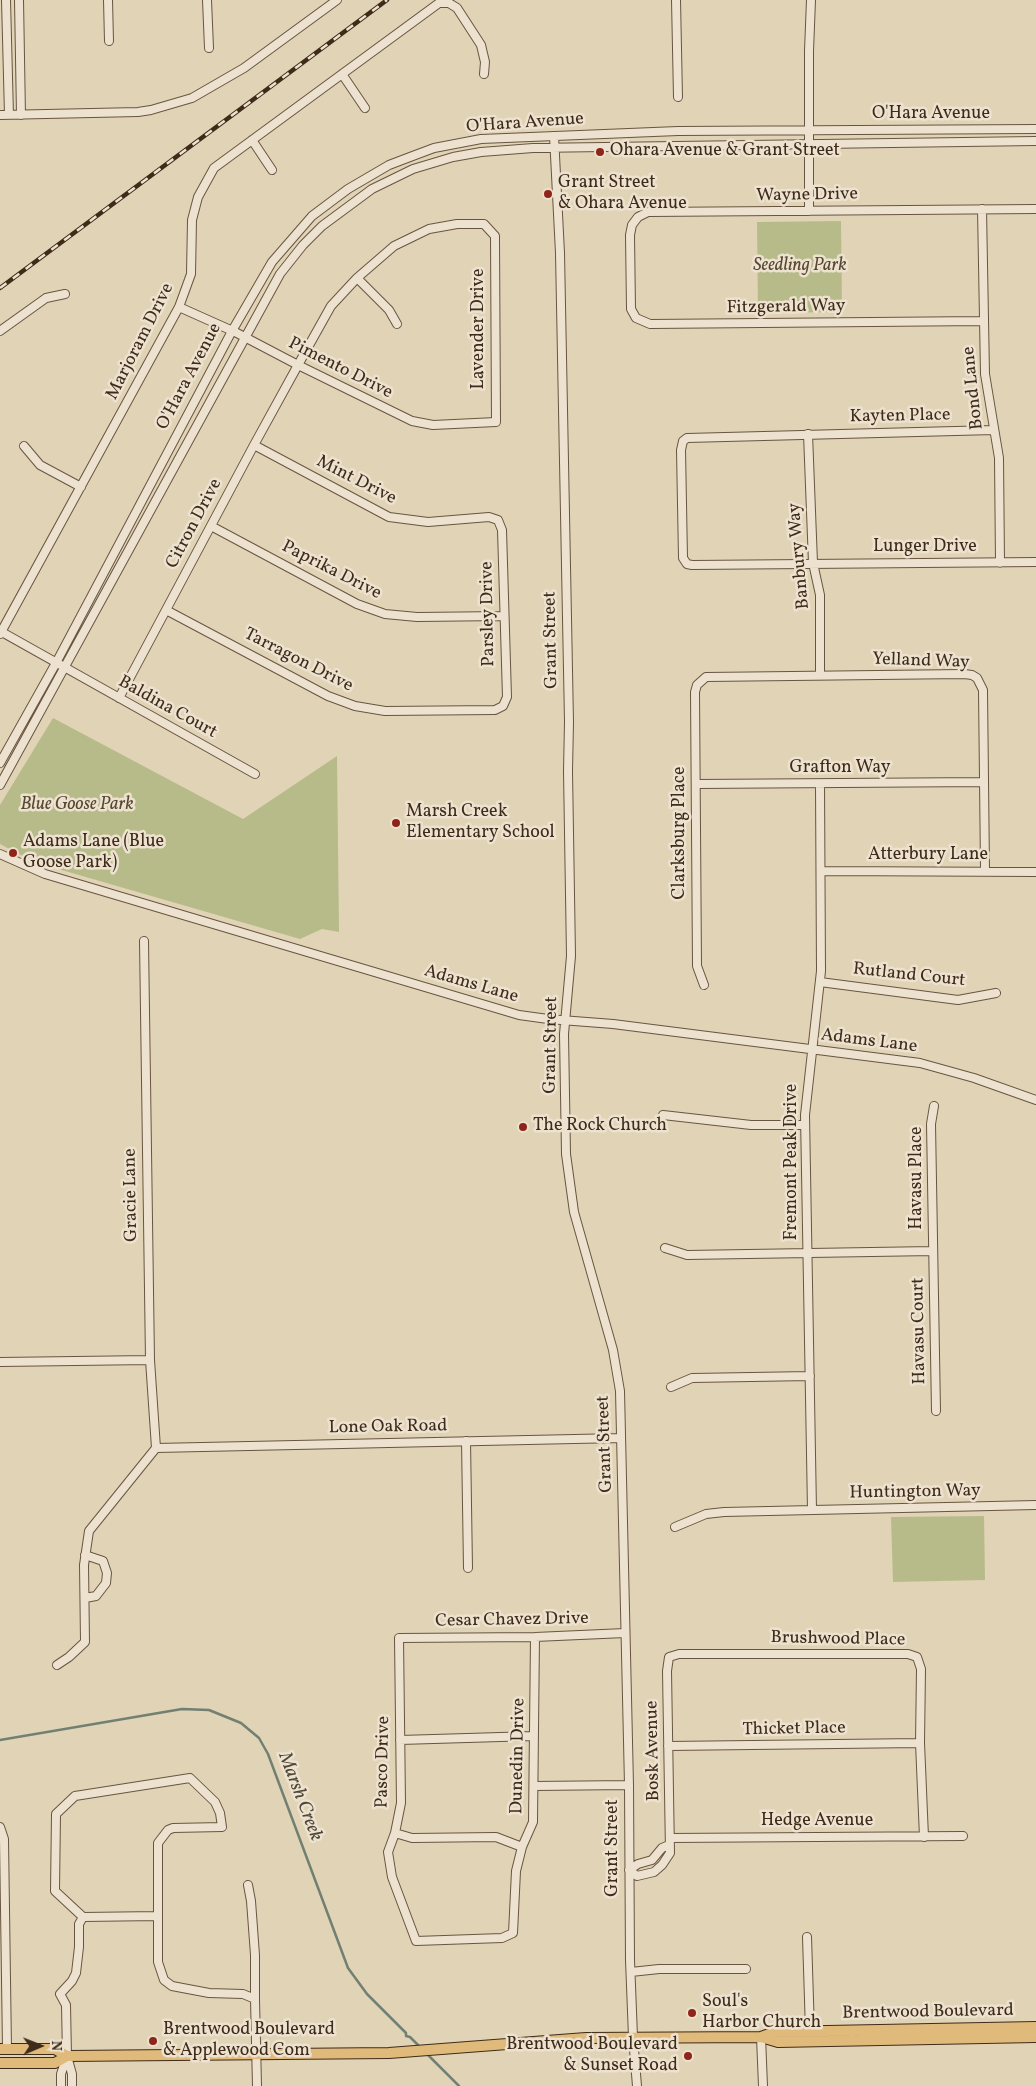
<!DOCTYPE html>
<style>
body{margin:0}
#map{position:relative;width:1036px;height:2086px;overflow:hidden;background:#e1d3b5;font-family:Vollkorn,serif}
canvas{display:block}
.north{position:absolute;left:15px;top:2021px;width:50px;height:50px;-webkit-text-stroke:4px #ece2cf;paint-order:stroke;rotate:89deg;font-size:14px;font-weight:700;line-height:20px;text-align:center;color:#3f2b1a}
.north::after{content:'';display:block;margin:auto;width:18px;height:22px;background:#3f2b1a;clip-path:polygon(50% 0,100% 100%,50% 72%,0 100%)}
</style>
<div id="map">
<canvas width="1036" height="2086"></canvas>
<div class="north">N</div>
</div>
<script>
const context = document.querySelector('canvas').getContext('2d');
context.lineJoin = 'round';
function paint(path, color) {
  context.fillStyle = color;
  context.fill(path, 'evenodd');
}
function poly(rows) {
  const path = new Path2D();
  for (const r of rows) {
    path.moveTo(r[0], r[1]);
    for (let i = 2; i < r.length; i += 2) path.lineTo(r[i], r[i + 1]);
  }
  return path;
}
function trace(path, color, width, dash) {
  context.strokeStyle = color;
  context.lineWidth = width;
  context.lineCap = dash ? 'butt' : 'round';
  context.setLineDash(dash || []);
  context.stroke(path);
}
function label(font, color, halo, rows, align = 'center') {
  context.font = font + ' Vollkorn,serif';
  context.lineWidth = 5;
  context.setLineDash([]);
  context.textBaseline = 'middle';
  context.strokeStyle = halo;
  context.fillStyle = color;
  for (const [text, x, y, turn = 0] of rows) {
    context.save();
    context.translate(x, y);
    context.rotate((+turn || 0) * Math.PI / 180);
    context.textAlign = isNaN(turn) ? turn : align;
    if (halo) context.strokeText(text, 0, 0);
    context.fillText(text, 0, 0);
    context.restore();
  }
}
paint(poly([
 [841,221,842,312,758,313,757,222],
 [53,718,243,819,337,756,339,932,322,929,300,939,34,862,0,844,0,805],
 [984,1516,985,1580,893,1582,891,1517]
]), '#b7bb8a');
trace(poly([
 [0,1740,182,1709,209,1710,241,1723,259,1738,268,1754,348,1968,367,1994,406,2033,406,2036,410,2037,421,2048],
 [426,2053,459,2086]
]), '#728073', 2.5);
const minor = poly([
 [6,0,9,115],
 [19,0,21,115],
 [108,0,109,41],
 [207,0,209,48],
 [676,0,678,97],
 [342,74,365,108],
 [0,115,138,112,151,110,192,98,244,68,337,0],
 [554,136,560,253,569,722,568,771,571,956,564,1034,566,1154,574,1212,613,1350,620,1391,629,1785,630,1960,633,2037,637,2086],
 [252,140,272,170],
 [982,209,985,374,999,458,1000,563],
 [809,211,809,51,811,0],
 [357,278,389,310,397,324],
 [983,321,650,324,636,318,631,309,630,235,632,225,638,217,648,212,1036,209],
 [0,331,46,298,65,294],
 [994,430,687,438,683,441,681,450,683,558,687,564,692,565,1036,562],
 [808,434,813,563,820,595,820,675],
 [24,446,40,465,81,487],
 [211,526,357,604,385,614,417,617,504,616],
 [166,610,328,696,355,706,385,711,495,710,503,706,507,697,502,530,498,520,489,517,428,522,389,517,254,445],
 [0,631,255,774],
 [0,634,179,307,191,274,192,220,198,197,214,168,439,3,449,3,457,8,481,45,485,62,484,74],
 [119,698,254,445,298,365,331,306,357,278,394,246,429,229,457,224,484,224,495,236,496,422,433,425,412,421,298,365,235,332,179,307],
 [0,763,56,663,232,331,272,262,312,216,348,189,389,165,410,157,434,148,481,139,678,131,1036,129],
 [696,784,984,782],
 [0,785,280,274,303,245,322,226,372,189,413,169,453,157,481,152,533,148,1036,141],
 [0,854,45,874,519,1015,548,1019,613,1024,920,1063,974,1078,1036,1100],
 [821,871,1036,872],
 [144,941,150,1360,156,1448],
 [820,982,958,1000,996,993],
 [704,985,697,966,695,692,697,685,706,677,964,674,972,675,977,678,983,690,985,870],
 [934,1106,931,1124,936,1411],
 [663,1115,751,1125,805,1125],
 [665,1248,687,1255,933,1251],
 [0,1362,150,1360],
 [671,1387,692,1378,810,1376],
 [466,1441,468,1568],
 [156,1448,621,1438],
 [812,1510,805,1115,821,971,820,784],
 [675,1527,706,1514,724,1512,1036,1505],
 [85,1598,96,1596,106,1583,107,1573,103,1561,85,1555],
 [535,1637,533,1822,522,1847,516,1871,513,1933,502,1938,416,1941,392,1877,388,1852,395,1833,401,1803,399,1638,535,1637,625,1633],
 [57,1665,69,1657,85,1642,84,1565,89,1531,156,1448],
 [400,1740,534,1736],
 [668,1746,920,1743],
 [534,1786,629,1785],
 [0,1827,4,1839,7,2049],
 [395,1833,412,1838,496,1837,522,1847],
 [670,1838,963,1836],
 [669,1845,662,1848,652,1860,638,1864,629,1870,637,1876,654,1872,662,1865,670,1853,667,1671,669,1657,679,1654,908,1654,917,1657,921,1669,920,1743,924,1837],
 [248,1885,251,1901,255,1955,255,1999],
 [158,1916,83,1917,55,1891,56,1814,75,1796,190,1778,215,1802,220,1813,222,1827,173,1828,168,1830,158,1843,158,1962,164,1980,172,1986,209,1993,243,1994,255,1999,257,2086],
 [807,1937,810,2031],
 [631,1972,659,1969,746,1969],
 [761,2037,763,2086],
 [61,2086,61,2074,67,2056],
 [72,2086,72,2074,67,2056,66,2005,60,1994,72,1981,76,1973,79,1947,79,1924,83,1917]
]);
const major = poly([
 [761,2037,775,2032,1036,2027],
 [0,2049,55,2049,67,2056],
 [0,2063,55,2063,67,2056,389,2053,586,2038,761,2037,778,2042,1036,2037]
]);
trace(minor, '#685541', 10);
trace(major, '#3f2b1a', 12);
trace(minor, '#ece2cf', 8);
trace(major, '#e0ba7a', 10);
const rail = poly([
 [0,288,387,0]
]);
trace(rail, '#3f2b1a', 4.5);
trace(rail, '#ece2cf', 2.5, [8]);
for (const [x, y, r, color] of [
 [600,152,5,"#8f2418"],
 [548,194,5,"#8f2418"],
 [396,823,5,"#8f2418"],
 [13,853,5,"#8f2418"],
 [523,1127,5,"#8f2418"],
 [692,2013,5,"#8f2418"],
 [153,2041,5,"#8f2418"],
 [688,2056,5,"#8f2418"]
]) {
  const dot = new Path2D();
  dot.arc(x, y, r, 0, 2 * Math.PI);
  context.fillStyle = color;
  context.fill(dot);
  trace(dot, '#ece2cf', 2);
}
label('18px', '#3f2b1a', '#ece2cf', [
 ["O'Hara Avenue",931,115],
 ["O'Hara Avenue",525,124,-4],
 ["Wayne Drive",807,196,-1],
 ["Fitzgerald Way",786,308,-1],
 ["Lavender Drive",480,329,-90],
 ["Marjoram Drive",141,342,-63],
 ["Pimento Drive",340,369,27],
 ["O'Hara Avenue",190,377,-62],
 ["Bond Lane",974,388,-96],
 ["Kayten Place",900,417,-1],
 ["Mint Drive",356,481,27],
 ["Citron Drive",195,524,-62],
 ["Lunger Drive",925,548],
 ["Banbury Way",800,556,-95],
 ["Paprika Drive",331,571,27],
 ["Parsley Drive",489,614,-91],
 ["Grant Street",552,640,-91],
 ["Tarragon Drive",298,661,27],
 ["Yelland Way",921,662,2],
 ["Baldina Court",167,708,29],
 ["Grafton Way",840,769],
 ["Clarksburg Place",681,833,-90],
 ["Atterbury Lane",928,856],
 ["Rutland Court",909,976,6],
 ["Adams Lane",471,985,16],
 ["Adams Lane",869,1042,7],
 ["Grant Street",552,1045,-89],
 ["Fremont Peak Drive",793,1162,-90],
 ["Havasu Place",918,1178,-90],
 ["Gracie Lane",132,1195,-91],
 ["Havasu Court",920,1331,-91],
 ["Lone Oak Road",388,1428,-1],
 ["Grant Street",606,1444,-92],
 ["Huntington Way",915,1493,-1],
 ["Cesar Chavez Drive",512,1621,-1],
 ["Brushwood Place",838,1640,1],
 ["Thicket Place",794,1730,-1],
 ["Bosk Avenue",654,1751,-91],
 ["Dunedin Drive",519,1756,-89],
 ["Pasco Drive",384,1762,-89],
 ["Hedge Avenue",817,1822],
 ["Grant Street",614,1848,-90],
 ["Brentwood Boulevard",928,2013,-1]
]);
label('18px', '#3f2b1a', '#ece2cf', [
 ["Ohara Avenue & Grant Street",610,152],
 ["Grant Street",558,184],
 ["& Ohara Avenue",558,205],
 ["Marsh Creek",406,813],
 ["Elementary School",406,834],
 ["Adams Lane (Blue",23,843],
 ["Goose Park)",23,864],
 ["The Rock Church",533,1127],
 ["Soul's",702,2003],
 ["Harbor Church",702,2024],
 ["Brentwood Boulevard",163,2031],
 ["& Applewood Com",163,2052],
 ["Brentwood Boulevard",678,2046,"right"],
 ["& Sunset Road",678,2067,"right"]
], 'left');
label('italic 18px', '#574830', '#ece2cf', [
 ["Seedling Park",800,267],
 ["Blue Goose Park",77,806]
]);
label('italic 19px', '#504738', '#ece2cf', [
 ["Marsh Creek",299,1797,69]
]);
</script>
